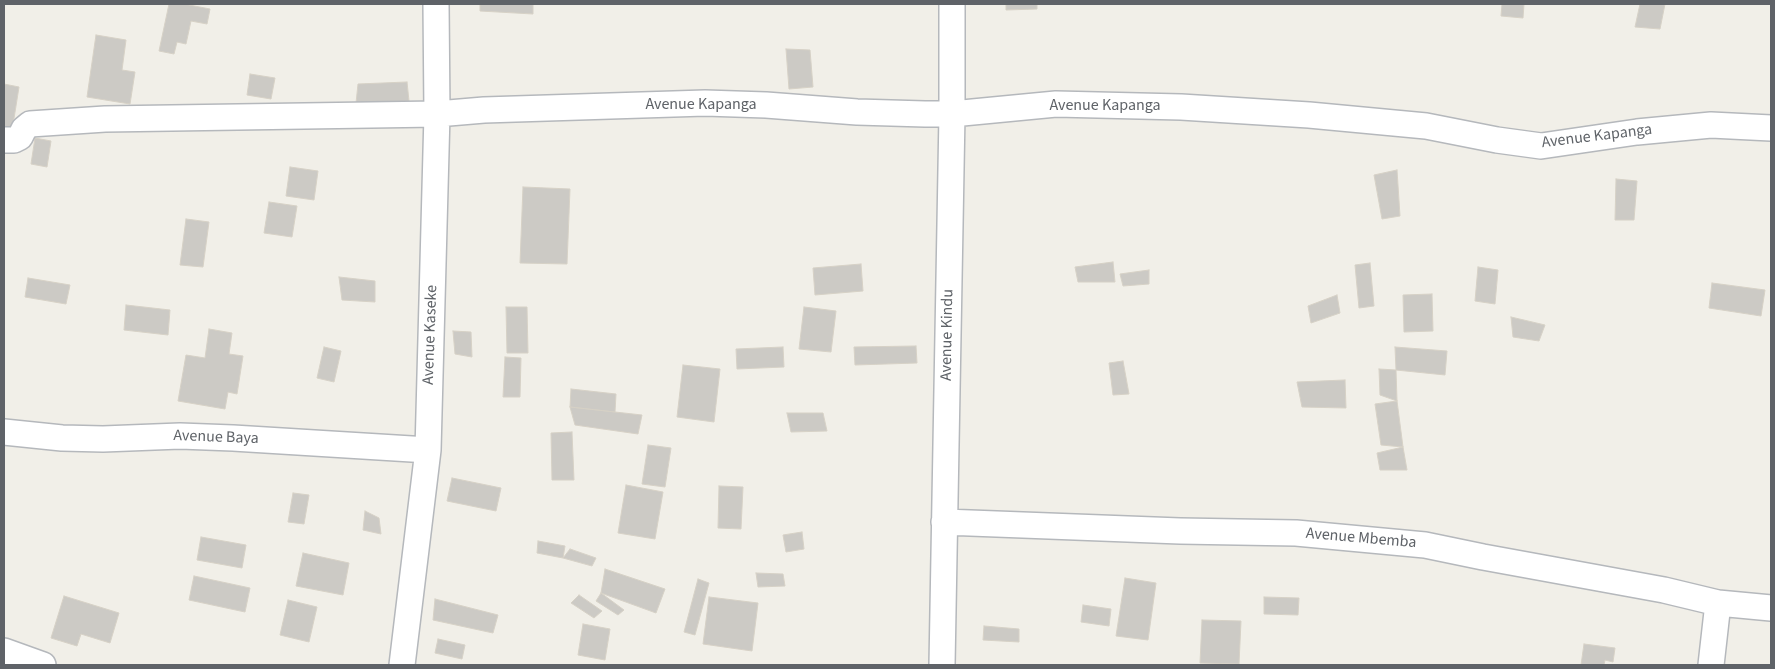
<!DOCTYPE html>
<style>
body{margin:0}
#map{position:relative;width:1775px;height:669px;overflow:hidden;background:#f1efe8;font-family:"Source Sans 3",sans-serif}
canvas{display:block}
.frame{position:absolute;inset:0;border:5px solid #5f6368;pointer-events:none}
</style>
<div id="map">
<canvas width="1775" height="669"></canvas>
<div class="frame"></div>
</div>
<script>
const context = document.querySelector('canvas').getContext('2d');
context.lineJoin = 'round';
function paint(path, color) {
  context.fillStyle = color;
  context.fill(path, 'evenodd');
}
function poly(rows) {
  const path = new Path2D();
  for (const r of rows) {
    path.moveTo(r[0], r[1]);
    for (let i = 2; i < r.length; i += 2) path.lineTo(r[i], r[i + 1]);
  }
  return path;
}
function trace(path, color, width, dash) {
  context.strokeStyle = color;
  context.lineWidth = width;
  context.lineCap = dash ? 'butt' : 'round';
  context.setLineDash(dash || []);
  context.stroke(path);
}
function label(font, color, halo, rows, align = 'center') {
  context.font = font + ' "Source Sans 3",sans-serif';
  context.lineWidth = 4;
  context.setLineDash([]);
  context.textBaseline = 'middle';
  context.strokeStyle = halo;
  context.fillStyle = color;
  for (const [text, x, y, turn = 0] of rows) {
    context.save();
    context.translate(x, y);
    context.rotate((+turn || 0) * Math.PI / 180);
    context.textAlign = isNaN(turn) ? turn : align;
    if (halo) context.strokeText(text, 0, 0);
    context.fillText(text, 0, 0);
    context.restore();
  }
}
const building = poly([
 [169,4,184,4,210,9,207,24,191,21,186,44,177,42,174,54,159,51,169,4],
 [480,4,533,4,533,14,480,11,480,4],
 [1006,4,1037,4,1037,9,1006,10,1006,4],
 [1502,4,1524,4,1523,18,1501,16,1502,4],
 [1640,4,1665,4,1660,29,1635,27,1640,4],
 [96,35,126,40,122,70,135,72,130,104,87,97,96,35],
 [786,49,810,50,813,87,789,89,786,49],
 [250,74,275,78,271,99,247,95,250,74],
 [407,82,409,101,356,103,358,84,407,82],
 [4,84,19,87,12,131,4,130,4,84],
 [35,138,51,141,47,167,31,164,35,138],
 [290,167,318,171,314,200,286,196,290,167],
 [1397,170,1400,216,1382,219,1374,175,1397,170],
 [1616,179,1637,181,1634,220,1615,220,1616,179],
 [523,187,570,189,567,264,520,263,523,187],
 [269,202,297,206,292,237,264,233,269,202],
 [186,219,209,222,203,267,180,265,186,219],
 [1113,262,1115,282,1078,282,1075,267,1113,262],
 [1370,263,1374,306,1359,308,1355,265,1370,263],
 [861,264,863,291,815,295,813,268,861,264],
 [1478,267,1498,270,1495,304,1475,301,1478,267],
 [1149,270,1149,284,1123,286,1120,274,1149,270],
 [339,277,375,281,375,302,342,300,339,277],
 [28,278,70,285,66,304,25,297,28,278],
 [1712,283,1765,290,1761,316,1709,308,1712,283],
 [1432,294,1433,331,1404,332,1403,295,1432,294],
 [1337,295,1340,313,1311,323,1308,306,1337,295],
 [126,305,170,310,168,335,124,330,126,305],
 [506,307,527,307,528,353,507,353,506,307],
 [804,307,836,311,831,352,799,349,804,307],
 [1511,317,1545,325,1539,341,1513,337,1511,317],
 [209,329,232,333,229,354,243,356,237,394,228,392,225,409,178,401,186,355,205,358,209,329],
 [453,331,471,332,472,357,455,354,453,331],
 [916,346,917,363,855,365,854,347,916,346],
 [324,347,341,351,334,382,317,378,324,347],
 [783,347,784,367,737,369,736,349,783,347],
 [1395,347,1447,351,1445,375,1396,370,1395,347],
 [505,357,521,358,520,397,503,397,505,357],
 [1123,361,1129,394,1113,395,1109,363,1123,361],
 [683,365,720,369,714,422,677,417,683,365],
 [1379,369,1396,370,1397,401,1380,395,1379,369],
 [1345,380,1346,408,1302,407,1297,382,1345,380],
 [571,389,616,394,615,412,570,407,571,389],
 [1397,401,1403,447,1381,445,1375,404,1397,401],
 [570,407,642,415,638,434,575,425,570,407],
 [787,413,823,413,827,431,791,432,787,413],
 [572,432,574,480,552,480,551,433,572,432],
 [648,445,671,448,665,487,642,484,648,445],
 [1403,447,1407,470,1380,470,1377,453,1403,447],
 [452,478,501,488,496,511,447,501,452,478],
 [626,485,663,492,655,539,618,533,626,485],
 [719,486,743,487,741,529,718,528,719,486],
 [293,493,309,495,304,524,288,522,293,493],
 [365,511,379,518,381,534,363,530,365,511],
 [802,532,804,549,786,552,783,535,802,532],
 [201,537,246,545,242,568,197,560,201,537],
 [538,541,565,546,563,558,537,553,538,541],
 [570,549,596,558,592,566,563,558,570,549],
 [303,553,349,563,343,595,296,586,303,553],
 [605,569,665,589,656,613,601,593,605,569],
 [756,573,783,574,785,586,758,587,756,573],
 [194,576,250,588,245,612,189,600,194,576],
 [1125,578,1156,583,1148,640,1116,636,1125,578],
 [698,579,709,583,695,635,684,632,698,579],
 [601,593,624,610,618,615,596,601,601,593],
 [579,595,602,611,594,618,571,603,579,595],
 [64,596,119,613,110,643,81,634,77,646,51,638,64,596],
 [709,597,758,603,752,651,703,644,709,597],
 [1264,597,1299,598,1298,615,1264,614,1264,597],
 [435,599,498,615,493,633,433,620,435,599],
 [288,600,317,607,309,642,280,635,288,600],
 [1083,605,1111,609,1109,626,1081,622,1083,605],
 [1202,620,1241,621,1239,664,1200,663,1202,620],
 [583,624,610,629,605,660,578,655,583,624],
 [984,626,1019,629,1019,642,983,640,984,626],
 [438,639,465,645,462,659,435,653,438,639],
 [1584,644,1615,648,1613,662,1605,660,1604,665,1581,665,1584,644]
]);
paint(building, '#cccac5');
trace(building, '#d6d1c6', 1);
const minor = poly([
 [4,140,14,140,20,137,24,129,30,124,105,119,437,114,484,110,705,103,766,105,857,112,925,114,952,114,1056,104,1181,107,1309,115,1426,126,1497,140,1541,146,1637,132,1711,125,1771,128],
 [4,432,62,438,103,439,180,436,233,438,428,450],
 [944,522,1180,531,1296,533,1425,545,1483,557,1664,590,1718,603,1771,608],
 [4,651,43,665],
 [402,665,428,450,437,114,436,4],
 [942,665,952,114,952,4],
 [1711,665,1718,603]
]);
trace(minor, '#b5b8bc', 28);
trace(minor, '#fff', 25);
label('16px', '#5f6368', '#fff', [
 ["Avenue Kapanga",701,105],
 ["Avenue Kapanga",1105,106],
 ["Avenue Kapanga",1597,137,-7],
 ["Avenue Kaseke",431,335,-88],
 ["Avenue Kindu",948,335,-89],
 ["Avenue Baya",216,438,2],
 ["Avenue Mbemba",1361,539,5]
]);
</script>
